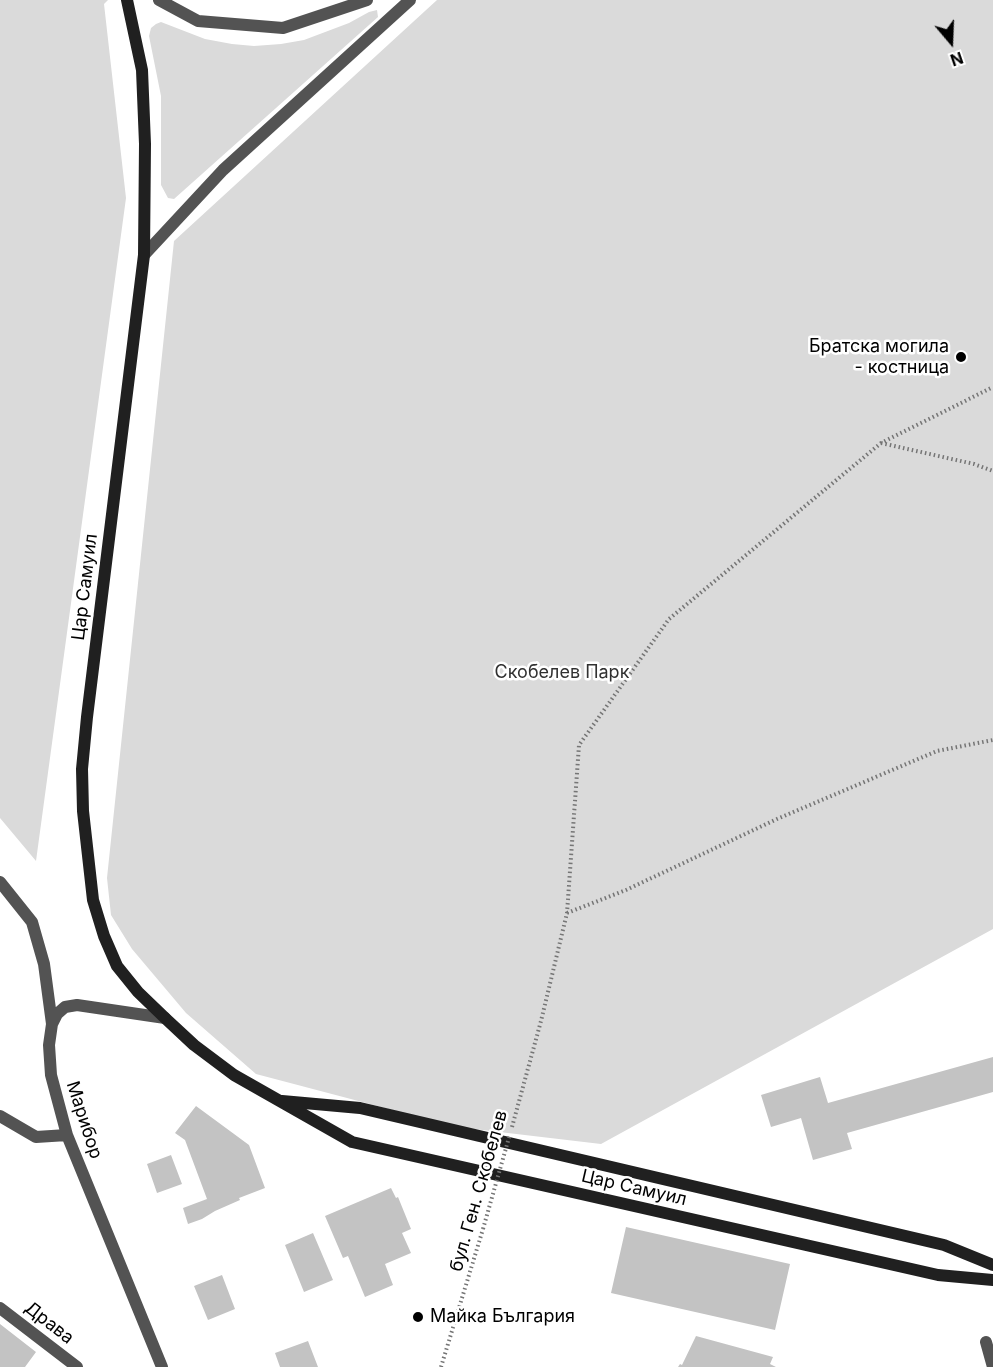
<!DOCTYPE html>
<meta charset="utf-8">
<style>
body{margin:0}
#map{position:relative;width:993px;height:1367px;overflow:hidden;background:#fff;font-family:Inter,sans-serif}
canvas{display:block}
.north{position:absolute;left:921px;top:12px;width:60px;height:60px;-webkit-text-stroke:4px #fff;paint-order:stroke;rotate:161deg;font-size:16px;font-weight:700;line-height:24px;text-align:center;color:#000}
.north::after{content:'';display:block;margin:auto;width:21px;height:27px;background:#000;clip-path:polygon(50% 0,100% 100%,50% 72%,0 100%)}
</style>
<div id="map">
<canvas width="993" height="1367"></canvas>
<div class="north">N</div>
</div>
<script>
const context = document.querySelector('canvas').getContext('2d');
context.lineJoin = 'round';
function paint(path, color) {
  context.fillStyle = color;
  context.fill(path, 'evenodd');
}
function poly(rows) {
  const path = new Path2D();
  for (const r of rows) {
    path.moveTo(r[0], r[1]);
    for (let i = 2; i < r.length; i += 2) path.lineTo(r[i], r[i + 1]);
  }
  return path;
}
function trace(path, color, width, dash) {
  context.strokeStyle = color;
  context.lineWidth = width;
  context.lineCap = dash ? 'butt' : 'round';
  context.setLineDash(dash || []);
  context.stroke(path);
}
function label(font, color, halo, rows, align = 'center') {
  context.font = font + ' Inter,sans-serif';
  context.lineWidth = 5;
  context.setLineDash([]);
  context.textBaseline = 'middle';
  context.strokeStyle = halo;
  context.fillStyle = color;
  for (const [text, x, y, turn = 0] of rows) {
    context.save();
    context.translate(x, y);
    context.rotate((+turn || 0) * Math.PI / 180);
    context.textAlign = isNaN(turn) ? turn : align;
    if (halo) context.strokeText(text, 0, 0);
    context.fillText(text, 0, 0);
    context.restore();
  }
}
paint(poly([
 [0,0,108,0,104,4,126,198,36,861,0,818],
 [437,0,993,0,993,929,601,1144,457,1127,256,1074,186,1013,132,949,111,915,107,878,174,241],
 [377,10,378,17,174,199,168,198,161,185,161,96,149,36,151,28,156,24,161,22,205,39,232,44,254,46,281,44,304,40,349,23,369,12]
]), '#dadada');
paint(poly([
 [993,1057,993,1092,847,1133,852,1149,813,1160,801,1118,771,1127,761,1095,820,1077,828,1103],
 [196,1106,249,1145,265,1188,239,1198,240,1200,215,1211,202,1219,188,1224,183,1208,207,1199,185,1140,175,1133],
 [171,1155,182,1184,157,1193,147,1164],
 [391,1188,396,1198,398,1197,411,1229,402,1233,411,1253,385,1264,393,1285,365,1297,348,1256,343,1258,325,1216],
 [626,1227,790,1264,775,1330,611,1293],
 [313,1233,333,1280,304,1292,285,1245],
 [222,1275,235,1309,208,1320,194,1286],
 [0,1324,36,1352,25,1367,0,1367],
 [696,1336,773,1357,770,1364,776,1367,678,1367,680,1364,682,1365],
 [308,1341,318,1367,280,1367,275,1353]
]), '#c3c3c3');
trace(poly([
 [881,443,974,464,993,471],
 [567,913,626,890,777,819,937,751,993,740],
 [512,1127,541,1021,567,913,579,745,669,619,881,443,993,387],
 [441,1367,483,1229]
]), '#757575', 4, [1.5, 3]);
trace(poly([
 [159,0,198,21,283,28,367,0],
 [144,255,223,170,410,0],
 [0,882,32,922,44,964,52,1024,49,1045,51,1075,67,1135,162,1367],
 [52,1024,57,1014,65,1007,77,1005,165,1018],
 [0,1116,36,1137,67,1135],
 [0,1308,77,1367],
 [986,1342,993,1367]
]), '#535353', 12);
trace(poly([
 [127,0,142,70,145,144,144,255,87,717,82,769,83,811,93,900,104,936,117,966,138,992,165,1018,194,1045,234,1075,352,1142,938,1275,993,1280],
 [282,1101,360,1108,944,1245,993,1265]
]), '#202020', 12);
trace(poly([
 [483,1229,510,1134]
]), '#757575', 4, [1.5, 3]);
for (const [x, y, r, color] of [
 [961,357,6,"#000"],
 [418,1317,6,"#000"]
]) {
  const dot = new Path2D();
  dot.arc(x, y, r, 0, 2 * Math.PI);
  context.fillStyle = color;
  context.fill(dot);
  trace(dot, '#fff', 2);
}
label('18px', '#000', '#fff', [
 ["Братска могила",949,347],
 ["- костница",949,368],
 ["Майка България",430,1317,"left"]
], 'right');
label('18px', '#000', '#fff', [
 ["Цар Самуил",85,587,-83],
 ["Марибор",84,1120,72],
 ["Цар Самуил",634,1188,13],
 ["бул. Ген. Скобелев",479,1191,-74],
 ["Драва",49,1323,38]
]);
label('18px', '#313131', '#fff', [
 ["Скобелев Парк",562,673]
]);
</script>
